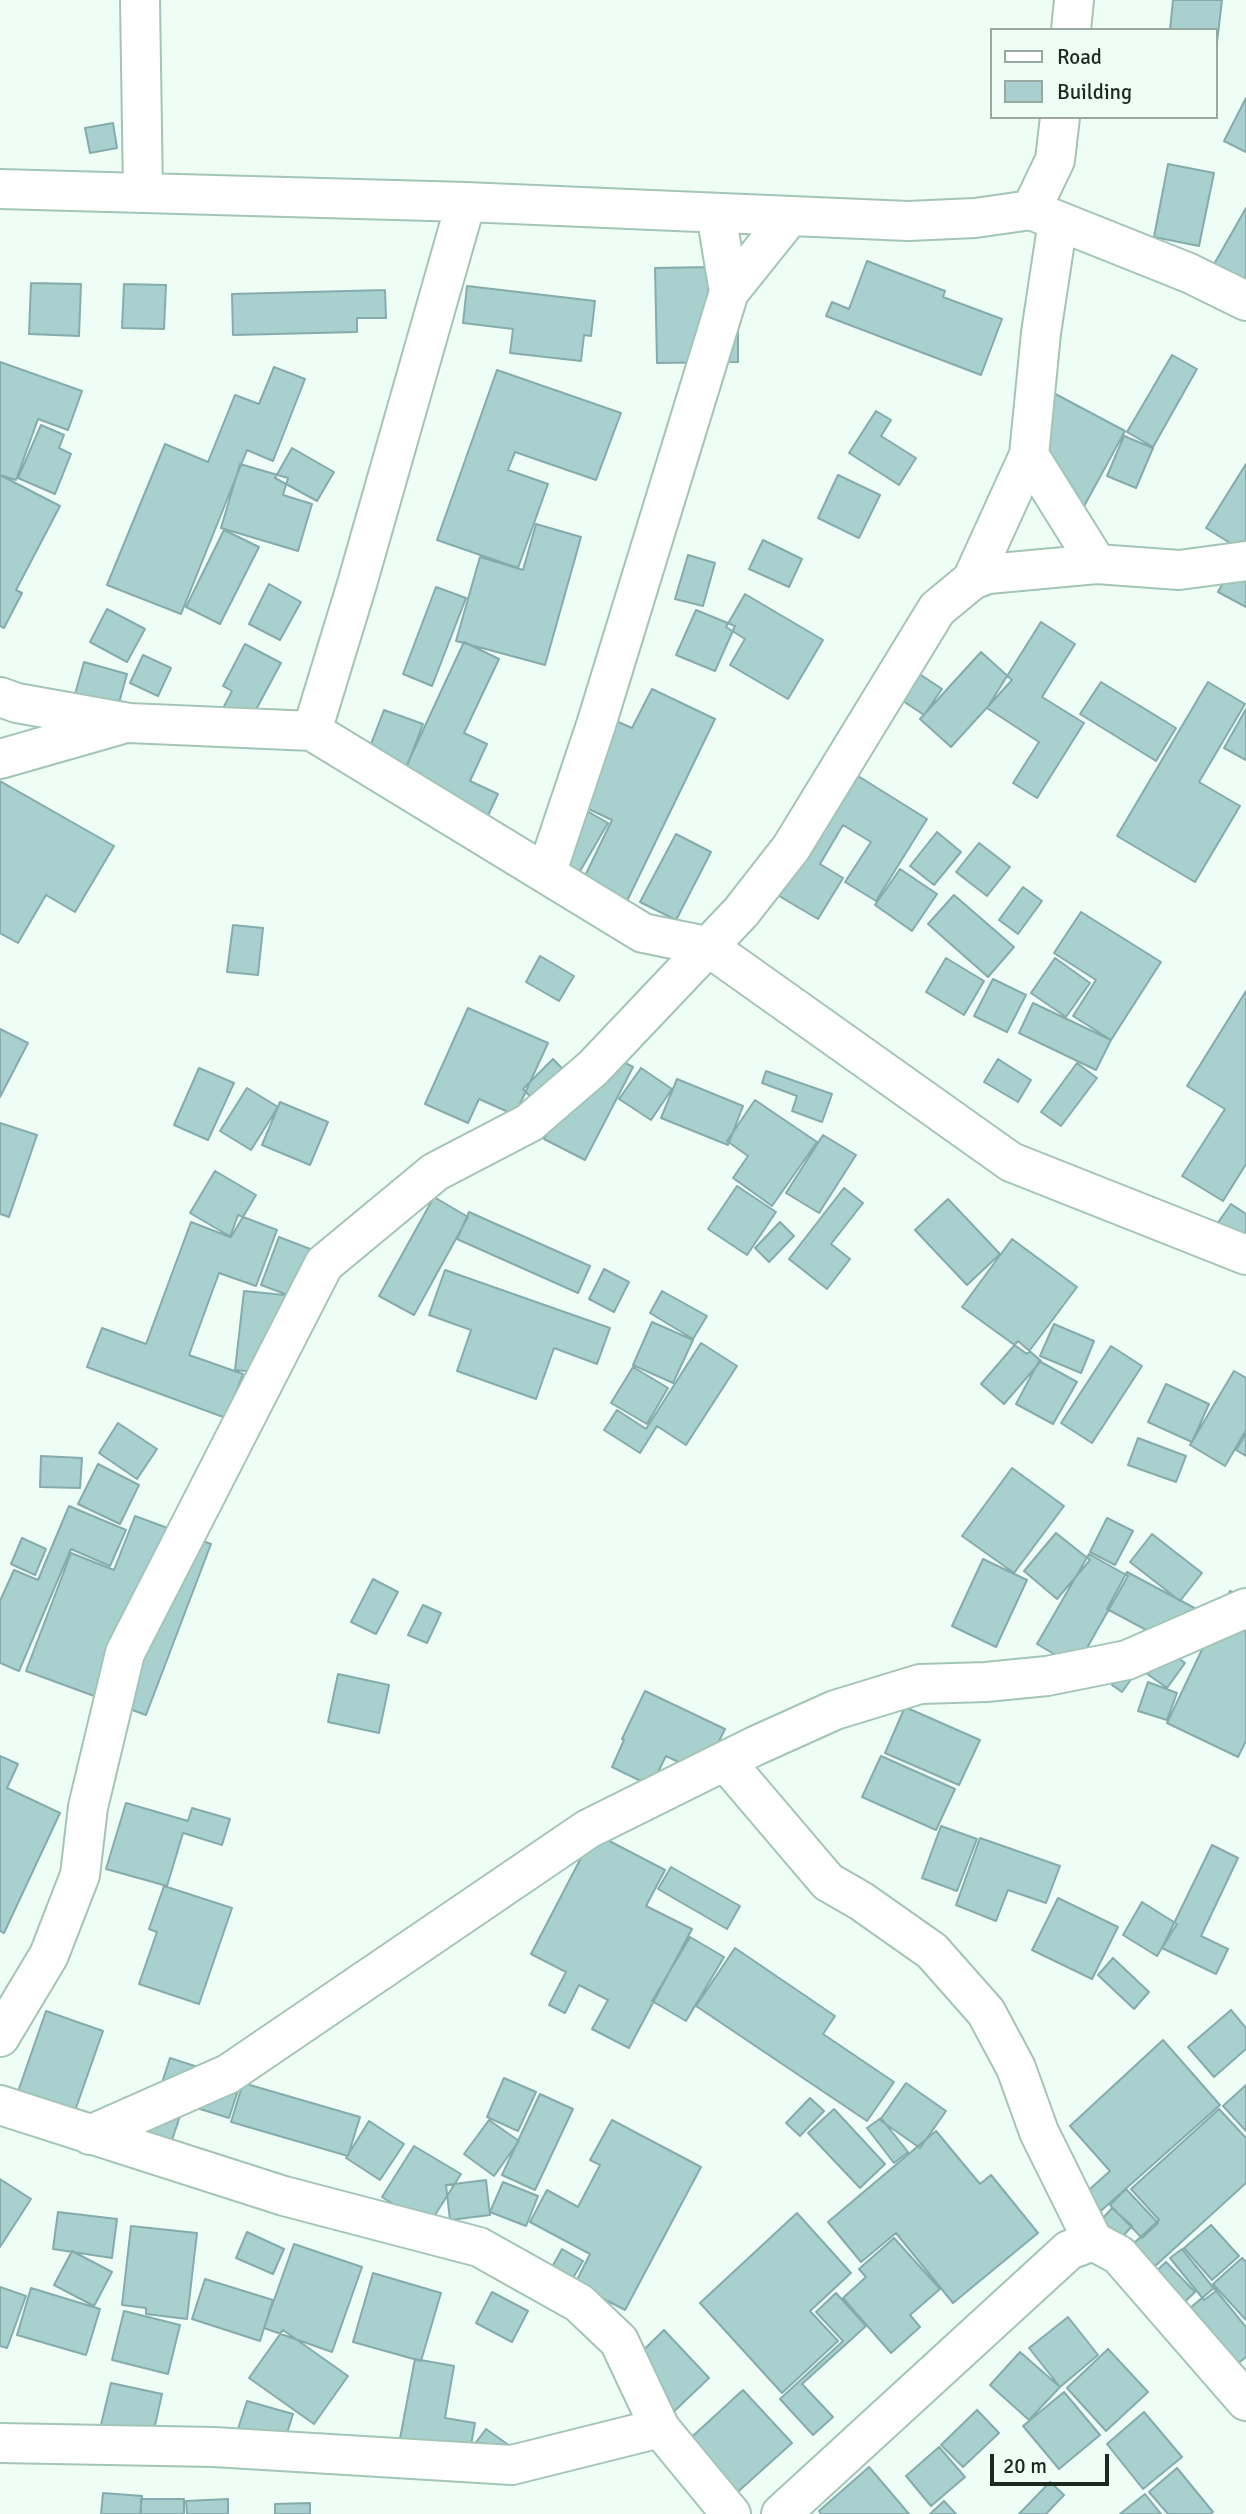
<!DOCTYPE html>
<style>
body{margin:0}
#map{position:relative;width:1246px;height:2514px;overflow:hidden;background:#effdf7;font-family:Signika,sans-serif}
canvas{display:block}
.legend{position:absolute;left:990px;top:28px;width:228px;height:91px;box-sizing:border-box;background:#effdf7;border:2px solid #9aa8a2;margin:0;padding:9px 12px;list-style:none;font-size:21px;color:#1b2923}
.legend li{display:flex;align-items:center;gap:14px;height:35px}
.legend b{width:35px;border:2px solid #9aa8a2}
.scale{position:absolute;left:990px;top:2454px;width:119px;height:32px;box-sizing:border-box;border:4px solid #1b2923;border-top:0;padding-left:9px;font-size:21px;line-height:24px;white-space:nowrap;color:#1b2923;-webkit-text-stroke:5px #effdf7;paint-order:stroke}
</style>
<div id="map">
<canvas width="1246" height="2514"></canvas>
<ul class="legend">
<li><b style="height:9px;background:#fff"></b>Road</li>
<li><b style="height:19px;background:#a8d0cf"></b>Building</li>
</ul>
<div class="scale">20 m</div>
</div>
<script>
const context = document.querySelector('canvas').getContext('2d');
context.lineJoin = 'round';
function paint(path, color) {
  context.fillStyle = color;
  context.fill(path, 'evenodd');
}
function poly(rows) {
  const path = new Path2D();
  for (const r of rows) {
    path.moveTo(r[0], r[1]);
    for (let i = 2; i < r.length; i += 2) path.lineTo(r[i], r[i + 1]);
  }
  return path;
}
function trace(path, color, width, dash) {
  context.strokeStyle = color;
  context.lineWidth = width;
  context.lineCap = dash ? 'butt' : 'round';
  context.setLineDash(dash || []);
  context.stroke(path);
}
const building = poly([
 [1173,0,1222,0,1216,51,1216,30,1170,30,1173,0],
 [1246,98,1246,152,1224,141,1246,98],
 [113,123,117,148,90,153,85,128,113,123],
 [1168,164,1214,173,1199,246,1154,237,1168,164],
 [1246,208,1246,292,1205,280,1246,208],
 [867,261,945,291,943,297,1002,319,981,375,826,316,832,302,849,309,867,261],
 [708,267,709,303,738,303,738,362,657,363,655,268,708,267],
 [31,283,81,284,79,336,29,334,31,283],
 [124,284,166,285,164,329,122,328,124,284],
 [467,286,595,301,591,336,584,335,581,361,510,353,513,329,463,323,467,286],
 [385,290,386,318,357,318,357,332,233,335,232,294,385,290],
 [1172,355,1197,369,1153,447,1127,432,1172,355],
 [0,362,82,391,68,430,38,419,16,480,0,475,0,362],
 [274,367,305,379,273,461,247,450,181,614,107,585,165,444,208,462,235,395,259,404,274,367],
 [497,370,621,413,596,480,515,452,508,470,548,484,518,568,437,540,497,370],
 [1046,389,1125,431,1082,510,1003,468,1046,389],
 [876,411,891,420,881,436,916,458,899,485,849,453,876,411],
 [41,425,64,435,59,448,71,454,55,494,18,478,41,425],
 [1124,436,1153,448,1136,488,1107,476,1124,436],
 [292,448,334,472,317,501,275,478,292,448],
 [240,464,288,478,283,495,312,504,298,551,221,528,240,464],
 [1246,464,1246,553,1206,528,1246,464],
 [0,475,60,506,16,590,22,593,4,628,0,626,0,475],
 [838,475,880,495,859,538,818,518,838,475],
 [536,524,581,537,545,665,456,641,480,557,523,570,536,524],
 [224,530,259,547,220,624,186,607,224,530],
 [763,540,802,559,789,587,749,569,763,540],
 [1239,553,1246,557,1246,607,1218,592,1239,553],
 [688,555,715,563,703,606,675,599,688,555],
 [269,584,301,602,280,640,249,624,269,584],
 [436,587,466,598,432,686,403,674,436,587],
 [745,594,823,640,788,699,730,665,745,639,726,627,745,594],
 [107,609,145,629,127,662,90,642,107,609],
 [696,610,735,626,715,671,676,655,696,610],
 [1041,622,1075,644,1042,697,1084,723,1037,798,1013,783,1039,742,987,708,1041,622],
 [464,642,499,659,464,733,487,744,470,781,498,794,478,837,392,797,464,642],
 [245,644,281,663,245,730,219,716,232,691,223,686,245,644],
 [981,652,1012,680,951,747,920,719,981,652],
 [143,655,171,668,158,696,130,683,143,655],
 [84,662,127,674,117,710,74,698,84,662],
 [906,665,942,689,924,715,888,691,906,665],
 [1101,682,1176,728,1156,761,1080,714,1101,682],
 [1208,682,1245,704,1199,782,1240,806,1195,882,1117,836,1208,682],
 [652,689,715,719,626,903,582,882,612,820,576,803,616,721,632,728,652,689],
 [1246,709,1246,760,1224,748,1246,709],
 [384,710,423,724,407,766,368,752,384,710],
 [850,771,927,819,876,901,845,882,871,842,843,825,820,864,843,878,818,919,774,893,850,771],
 [0,781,114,846,75,912,46,895,18,943,0,933,0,781],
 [587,811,608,823,572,885,551,873,587,811],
 [937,832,961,852,934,885,910,866,937,832],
 [676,834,711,852,676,920,640,902,676,834],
 [979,843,1010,867,987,896,956,872,979,843],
 [900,869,937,894,912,931,875,905,900,869],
 [1023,887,1042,901,1018,934,999,920,1023,887],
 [954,895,1014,947,988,977,928,924,954,895],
 [1081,912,1161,962,1111,1040,1073,1016,1096,980,1054,953,1081,912],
 [233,925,263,928,258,975,227,972,233,925],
 [540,956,574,976,559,1001,526,982,540,956],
 [946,958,984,981,964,1015,926,992,946,958],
 [1055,958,1090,983,1066,1017,1031,993,1055,958],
 [993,979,1026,995,1007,1032,974,1016,993,979],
 [1246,991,1246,1164,1223,1201,1182,1176,1225,1109,1187,1086,1246,991],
 [1033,1003,1111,1040,1096,1070,1019,1033,1033,1003],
 [468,1008,548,1043,515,1115,479,1099,468,1123,425,1104,468,1008],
 [0,1029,28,1043,0,1097,0,1029],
 [593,1046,633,1067,585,1160,544,1139,593,1046],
 [553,1059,576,1083,546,1112,523,1089,553,1059],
 [998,1059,1031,1080,1018,1102,984,1082,998,1059],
 [1077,1063,1097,1078,1061,1126,1041,1112,1077,1063],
 [199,1068,234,1083,208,1140,174,1125,199,1068],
 [641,1068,672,1089,651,1120,619,1099,641,1068],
 [766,1071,832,1094,822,1122,792,1111,797,1096,762,1083,766,1071],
 [677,1079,743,1106,728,1145,661,1118,677,1079],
 [247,1088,278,1107,251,1150,220,1131,247,1088],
 [755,1100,817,1142,772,1206,733,1178,748,1156,727,1141,755,1100],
 [280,1102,328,1122,310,1165,262,1145,280,1102],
 [0,1123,37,1135,9,1217,0,1214,0,1123],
 [823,1135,856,1155,819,1213,786,1193,823,1135],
 [215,1171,256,1195,231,1237,190,1213,215,1171],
 [737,1186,776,1212,747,1255,708,1229,737,1186],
 [844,1188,863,1203,831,1244,850,1259,827,1289,789,1259,844,1188],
 [434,1197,468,1217,414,1315,379,1296,434,1197],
 [948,1199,1000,1254,967,1285,915,1230,948,1199],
 [1231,1204,1246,1214,1246,1244,1217,1224,1231,1204],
 [469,1212,590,1266,578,1293,457,1239,469,1212],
 [238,1215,277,1230,256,1286,219,1273,189,1355,243,1374,226,1418,87,1367,102,1328,146,1344,191,1222,230,1237,238,1215],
 [780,1222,794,1236,769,1262,755,1248,780,1222],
 [279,1237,318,1252,299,1299,261,1285,279,1237],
 [1012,1239,1077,1287,1027,1354,962,1307,1012,1239],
 [604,1269,629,1282,614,1312,589,1299,604,1269],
 [445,1270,610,1328,597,1364,554,1348,536,1399,457,1371,471,1330,429,1315,445,1270],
 [244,1291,295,1296,287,1375,235,1370,244,1291],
 [662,1291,707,1316,693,1339,650,1313,662,1291],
 [652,1322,693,1340,673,1383,633,1365,652,1322],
 [1054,1324,1094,1341,1081,1373,1040,1356,1054,1324],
 [1018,1341,1041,1361,1004,1404,981,1384,1018,1341],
 [701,1343,737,1366,686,1445,657,1426,640,1453,604,1430,617,1410,646,1429,701,1343],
 [1111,1346,1142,1366,1092,1443,1061,1423,1111,1346],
 [1039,1361,1077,1382,1053,1424,1016,1404,1039,1361],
 [633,1367,668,1388,647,1424,611,1403,633,1367],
 [1234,1371,1246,1378,1246,1430,1225,1466,1190,1445,1234,1371],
 [1166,1384,1209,1404,1192,1442,1148,1422,1166,1384],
 [118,1423,157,1449,137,1479,99,1453,118,1423],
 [1246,1434,1246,1456,1236,1450,1246,1434],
 [1138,1438,1186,1456,1176,1482,1128,1465,1138,1438],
 [41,1456,82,1458,80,1488,40,1487,41,1456],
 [98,1464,139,1485,120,1524,78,1504,98,1464],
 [1012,1468,1064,1506,1014,1573,962,1536,1012,1468],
 [69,1506,126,1530,110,1566,71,1549,19,1671,0,1663,0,1601,14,1570,38,1580,69,1506],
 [135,1516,211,1544,146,1715,26,1671,71,1553,114,1570,135,1516],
 [1107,1518,1133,1531,1115,1565,1090,1552,1107,1518],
 [1056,1533,1090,1560,1057,1599,1024,1571,1056,1533],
 [1152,1534,1202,1573,1180,1601,1130,1562,1152,1534],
 [22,1538,46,1549,35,1575,11,1564,22,1538],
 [1089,1554,1128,1576,1076,1667,1037,1644,1089,1554],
 [983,1559,1027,1580,996,1647,952,1626,983,1559],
 [1127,1572,1202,1612,1182,1649,1107,1609,1127,1572],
 [373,1579,398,1592,376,1634,351,1622,373,1579],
 [1230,1591,1246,1598,1246,1741,1238,1757,1167,1723,1230,1591],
 [423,1605,441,1613,427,1643,408,1635,423,1605],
 [1148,1636,1185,1663,1167,1688,1139,1668,1122,1692,1112,1685,1148,1636],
 [338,1674,389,1685,379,1733,328,1722,338,1674],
 [1148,1682,1177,1693,1167,1720,1138,1711,1148,1682],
 [645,1691,725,1729,703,1774,666,1756,651,1786,612,1767,624,1740,622,1739,645,1691],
 [905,1707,980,1740,959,1785,885,1753,905,1707],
 [0,1756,18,1764,7,1788,60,1813,4,1933,0,1931,0,1756],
 [881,1756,955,1789,936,1830,862,1797,881,1756],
 [126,1803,188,1821,192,1808,230,1819,222,1845,183,1833,167,1886,106,1869,126,1803],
 [941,1826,977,1839,957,1891,922,1878,941,1826],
 [594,1833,665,1870,646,1906,692,1929,629,2048,592,2029,608,2000,579,1985,565,2013,549,2005,566,1972,531,1954,594,1833],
 [980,1838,1060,1866,1046,1903,1008,1890,996,1921,956,1905,980,1838],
 [1212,1845,1238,1858,1201,1936,1228,1949,1216,1974,1162,1948,1212,1845],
 [671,1867,740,1906,727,1929,658,1889,671,1867],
 [164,1886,232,1908,199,2004,139,1984,157,1932,149,1929,164,1886],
 [1058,1898,1118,1927,1092,1979,1032,1950,1058,1898],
 [1142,1902,1177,1924,1157,1956,1123,1935,1142,1902],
 [690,1937,724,1957,686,2021,652,2001,690,1937],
 [735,1948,835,2016,823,2034,894,2082,867,2121,696,2006,735,1948],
 [1113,1958,1149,1992,1134,2009,1098,1975,1113,1958],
 [1231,2010,1246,2028,1246,2049,1214,2077,1188,2047,1231,2010],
 [46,2011,103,2031,70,2125,13,2106,46,2011],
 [1163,2040,1220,2105,1095,2216,1080,2198,1110,2171,1070,2126,1163,2040],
 [170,2058,241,2081,229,2118,184,2104,170,2146,144,2138,170,2058],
 [504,2078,536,2092,518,2131,487,2117,504,2078],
 [243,2083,360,2117,348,2156,231,2122,243,2083],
 [906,2083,946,2111,920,2148,880,2120,906,2083],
 [1246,2085,1246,2131,1223,2106,1246,2085],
 [540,2094,573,2109,535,2190,502,2175,540,2094],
 [810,2098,824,2111,800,2136,786,2123,810,2098],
 [834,2109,885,2164,860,2188,808,2133,834,2109],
 [1219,2109,1246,2138,1246,2183,1142,2278,1121,2255,1159,2220,1131,2189,1219,2109],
 [881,2118,908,2152,894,2163,867,2128,881,2118],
 [489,2120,519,2141,494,2176,464,2154,489,2120],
 [612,2120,701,2167,625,2310,575,2284,590,2254,530,2222,547,2190,578,2207,600,2165,590,2160,612,2120],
 [369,2121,404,2144,380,2180,346,2158,369,2121],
 [936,2131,980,2184,991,2175,1038,2233,953,2303,896,2233,861,2262,828,2222,936,2131],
 [414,2146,461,2174,428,2226,382,2197,414,2146],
 [0,2179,31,2199,0,2247,0,2179],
 [486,2180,490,2215,450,2220,446,2185,486,2180],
 [503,2182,538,2196,526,2226,490,2212,503,2182],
 [1126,2189,1158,2223,1142,2238,1110,2205,1126,2189],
 [1112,2208,1132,2226,1116,2244,1096,2226,1112,2208],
 [58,2212,117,2219,112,2258,53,2249,58,2212],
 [797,2213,851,2273,810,2311,838,2341,782,2393,700,2303,797,2213],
 [1211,2225,1239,2256,1212,2280,1184,2248,1211,2225],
 [131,2226,197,2233,187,2319,146,2314,146,2308,122,2305,131,2226],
 [247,2232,284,2249,273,2274,236,2258,247,2232],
 [894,2238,940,2289,910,2315,920,2327,891,2353,843,2298,866,2277,859,2269,894,2238],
 [294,2244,362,2267,332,2352,264,2328,294,2244],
 [562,2249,583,2261,567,2288,547,2276,562,2249],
 [1182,2249,1216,2291,1204,2300,1170,2258,1182,2249],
 [72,2251,112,2272,94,2306,54,2285,72,2251],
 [1242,2258,1246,2262,1246,2320,1213,2284,1242,2258],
 [1166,2262,1195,2292,1173,2313,1144,2283,1166,2262],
 [373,2273,441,2293,421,2361,353,2342,373,2273],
 [205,2279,273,2300,260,2341,192,2319,205,2279],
 [0,2287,26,2296,7,2348,0,2346,0,2287],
 [31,2288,100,2309,86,2355,17,2335,31,2288],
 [1214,2288,1246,2327,1246,2357,1225,2374,1178,2318,1214,2288],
 [492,2292,528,2311,512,2342,476,2323,492,2292],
 [836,2293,866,2326,802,2384,833,2417,813,2435,780,2399,843,2341,816,2312,836,2293],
 [124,2311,180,2325,168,2374,112,2360,124,2311],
 [1068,2317,1098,2355,1060,2387,1029,2348,1068,2317],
 [283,2330,348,2376,314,2424,249,2378,283,2330],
 [664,2330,709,2378,665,2420,620,2373,664,2330],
 [1108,2349,1148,2392,1106,2431,1067,2388,1108,2349],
 [1020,2352,1060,2387,1029,2420,990,2385,1020,2352],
 [415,2359,454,2366,445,2418,475,2423,469,2456,399,2444,415,2359],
 [111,2383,162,2394,152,2439,100,2429,111,2383],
 [743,2390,792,2443,731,2498,683,2445,743,2390],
 [1064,2392,1100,2435,1059,2469,1023,2426,1064,2392],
 [247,2401,293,2414,283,2446,237,2432,247,2401],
 [977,2410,999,2433,963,2467,941,2445,977,2410],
 [1144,2412,1182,2457,1143,2489,1107,2444,1144,2412],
 [486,2429,510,2446,474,2445,486,2429],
 [939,2447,965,2477,931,2506,906,2476,939,2447],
 [869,2467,909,2514,821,2514,819,2511,869,2467],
 [1177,2468,1213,2512,1210,2514,1168,2514,1149,2492,1177,2468],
 [1050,2482,1064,2495,1046,2514,1019,2514,1050,2482],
 [103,2493,142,2496,140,2514,101,2514,103,2493],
 [1145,2494,1161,2514,1120,2514,1145,2494],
 [141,2499,184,2499,184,2514,141,2514,141,2499],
 [228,2499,228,2514,187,2514,186,2501,228,2499],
 [944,2501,956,2514,930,2514,944,2501],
 [310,2503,310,2514,275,2514,275,2504,310,2503]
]);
paint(building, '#a8d0cf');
trace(building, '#85acab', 2);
const minor = poly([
 [140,0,143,193],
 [1071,30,1074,0],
 [0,189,466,202,908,221,975,218,1031,210,1189,273,1246,301],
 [1031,210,1055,160,1060,117],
 [716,213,729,292],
 [1029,455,1097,564],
 [972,580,1029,455,1041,333,1058,221],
 [0,697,17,703,129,723,312,731,643,933,707,946,1011,1162,1246,1255],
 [312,731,357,584,466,202],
 [0,759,119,725],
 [546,874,596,725,729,292,790,216],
 [725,1761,828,1882,861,1901,932,1951,986,2012,1016,2068,1039,2132,1093,2241,1119,2255,1246,2401],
 [0,2037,49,1955,80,1875,88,1807,125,1653,324,1264,435,1172,529,1123,593,1068,741,912,791,848,937,609,972,580,988,574,1097,564,1179,570,1246,561],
 [0,2105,284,2196,479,2247,579,2303,619,2341,660,2428,731,2514],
 [90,2135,228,2074,588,1829,755,1746,835,1710,920,1684,986,1682,1047,1676,1127,1660,1246,1608],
 [0,2443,214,2447,512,2465,660,2428],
 [781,2514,1069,2250,1093,2241]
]);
trace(minor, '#a3c5b6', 42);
trace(minor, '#fff', 38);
</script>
